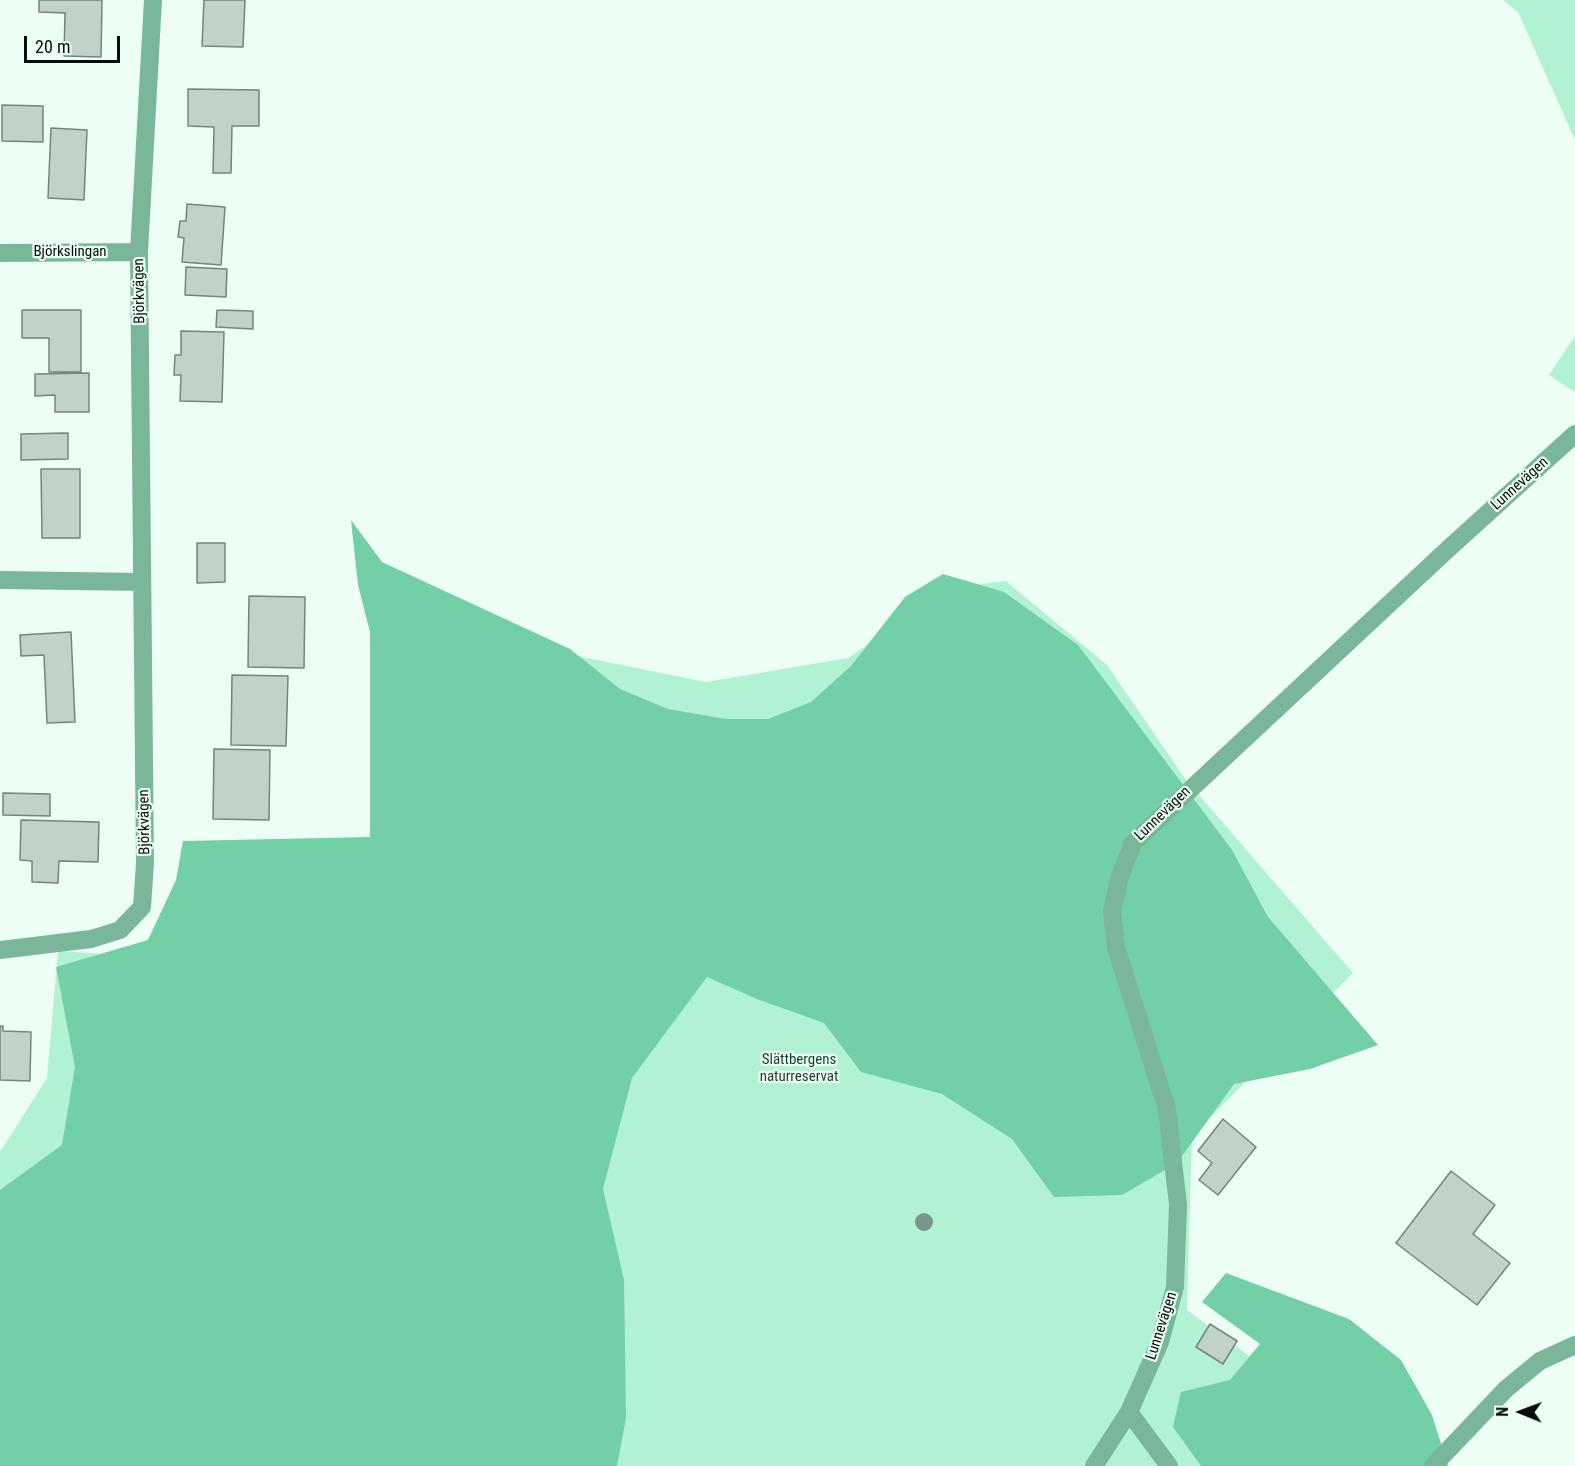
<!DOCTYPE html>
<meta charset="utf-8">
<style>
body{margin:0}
#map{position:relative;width:1575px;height:1466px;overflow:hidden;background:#edfef5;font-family:"Roboto Condensed",sans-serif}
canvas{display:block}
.north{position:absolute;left:1491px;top:1382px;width:60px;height:60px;-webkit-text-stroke:4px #edfef5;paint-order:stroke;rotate:271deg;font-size:16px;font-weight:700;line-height:24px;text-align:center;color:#070d0a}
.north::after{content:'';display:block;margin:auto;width:21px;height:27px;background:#070d0a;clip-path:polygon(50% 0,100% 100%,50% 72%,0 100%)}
.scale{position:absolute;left:24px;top:36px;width:96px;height:27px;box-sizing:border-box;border:3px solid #070d0a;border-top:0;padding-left:8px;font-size:18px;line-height:21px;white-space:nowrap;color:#070d0a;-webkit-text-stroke:4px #edfef5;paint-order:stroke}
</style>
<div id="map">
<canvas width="1575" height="1466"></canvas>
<div class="north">N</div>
<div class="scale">20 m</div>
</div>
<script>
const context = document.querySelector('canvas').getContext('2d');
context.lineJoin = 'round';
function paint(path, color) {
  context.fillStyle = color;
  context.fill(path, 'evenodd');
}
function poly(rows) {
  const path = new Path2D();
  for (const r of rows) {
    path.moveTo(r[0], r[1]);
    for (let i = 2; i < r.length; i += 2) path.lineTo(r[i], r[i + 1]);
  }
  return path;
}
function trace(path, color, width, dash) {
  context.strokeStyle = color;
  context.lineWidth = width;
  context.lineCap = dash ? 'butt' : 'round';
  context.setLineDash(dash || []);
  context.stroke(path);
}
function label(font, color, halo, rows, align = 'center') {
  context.font = font + ' "Roboto Condensed",sans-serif';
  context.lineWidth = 4.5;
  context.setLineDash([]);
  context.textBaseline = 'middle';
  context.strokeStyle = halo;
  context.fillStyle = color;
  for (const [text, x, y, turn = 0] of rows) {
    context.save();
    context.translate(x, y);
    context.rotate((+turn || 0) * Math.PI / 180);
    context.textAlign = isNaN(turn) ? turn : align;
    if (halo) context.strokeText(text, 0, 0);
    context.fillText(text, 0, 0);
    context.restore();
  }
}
paint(poly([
 [1503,0,1575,0,1575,140,1518,12],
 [1575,336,1575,392,1549,375],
 [1006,581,1107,665,1186,780,1353,973,1192,1136,1187,1310,1399,1466,0,1466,0,1152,47,1078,58,951,149,957,385,870,498,640,706,682,848,658,954,587]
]), '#b1f2d3');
paint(poly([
 [351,520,382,562,570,649,620,689,668,709,726,719,768,719,811,702,851,666,905,597,943,574,1004,592,1078,645,1232,850,1268,917,1378,1045,1310,1069,1234,1084,1177,1163,1122,1195,1054,1197,1012,1139,942,1094,861,1072,824,1023,757,999,707,977,632,1078,603,1189,624,1280,626,1418,617,1466,0,1466,0,1190,62,1145,75,1067,56,967,148,940,176,880,183,841,370,837,370,632,358,585],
 [1226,1273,1349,1319,1401,1360,1432,1415,1448,1466,1201,1466,1173,1427,1181,1392,1230,1380,1260,1344,1202,1302]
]), '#72cfa6');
const building = poly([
 [39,0,102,0,101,57,64,56,65,13,39,12,39,0],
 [204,0,245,0,243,47,202,46,204,0],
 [188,89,259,90,259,126,232,126,231,173,213,173,214,127,188,126,188,89],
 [2,105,43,106,43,142,2,141,2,105],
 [51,128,87,130,84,200,48,198,51,128],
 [187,204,225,207,221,265,182,262,184,238,178,237,180,221,186,221,187,204],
 [186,267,227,269,226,297,185,295,186,267],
 [22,310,81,310,81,372,49,372,49,338,22,338,22,310],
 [217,310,253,311,253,329,216,327,217,310],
 [181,331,224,332,222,402,180,401,181,375,174,375,175,355,181,355,181,331],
 [89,373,89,412,55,412,55,395,35,396,35,374,89,373],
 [68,433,68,459,21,460,21,434,68,433],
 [41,469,80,469,80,538,42,538,41,469],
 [197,543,225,543,225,582,197,583,197,543],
 [249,596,305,597,304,668,248,667,249,596],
 [71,632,75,722,47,723,44,655,21,656,20,635,71,632],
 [232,675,288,676,286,746,231,745,232,675],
 [214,749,270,750,269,820,213,819,214,749],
 [3,793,50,794,50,816,3,815,3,793],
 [21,820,99,822,98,862,59,861,58,883,32,882,32,861,20,860,21,820],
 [0,1026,3,1026,3,1031,31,1032,30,1081,0,1080,0,1026],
 [1223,1119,1256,1147,1218,1195,1199,1180,1212,1163,1198,1151,1223,1119],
 [1451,1171,1495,1205,1473,1234,1510,1263,1477,1305,1396,1243,1451,1171],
 [1210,1324,1237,1341,1223,1364,1196,1347,1210,1324]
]);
paint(building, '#c1d2c9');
trace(building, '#75847c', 1.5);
trace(poly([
 [0,253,139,252],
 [0,580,142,582],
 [0,950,91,939,120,930,142,907,145,863,139,252,153,0],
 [1129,1412,1169,1466],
 [1094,1466,1129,1412,1160,1342,1175,1287,1178,1205,1167,1109,1116,948,1112,912,1120,876,1133,843,1447,550,1575,434],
 [1433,1466,1506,1389,1540,1361,1575,1345]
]), '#79b69a', 18);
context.fillStyle = '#789689';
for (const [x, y] of [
 [924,1222]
]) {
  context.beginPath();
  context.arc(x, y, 9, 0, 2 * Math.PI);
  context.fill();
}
label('15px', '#070d0a', '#edfef5', [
 ["Björkslingan",70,252],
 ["Björkvägen",140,291,-91],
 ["Lunnevägen",1520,484,-42],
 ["Lunnevägen",1163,814,-44],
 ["Björkvägen",145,822,-91],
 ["Lunnevägen",1162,1326,-72]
]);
label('15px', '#184130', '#edfef5', [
 ["Slättbergens",799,1060],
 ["naturreservat",799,1077]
]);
</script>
